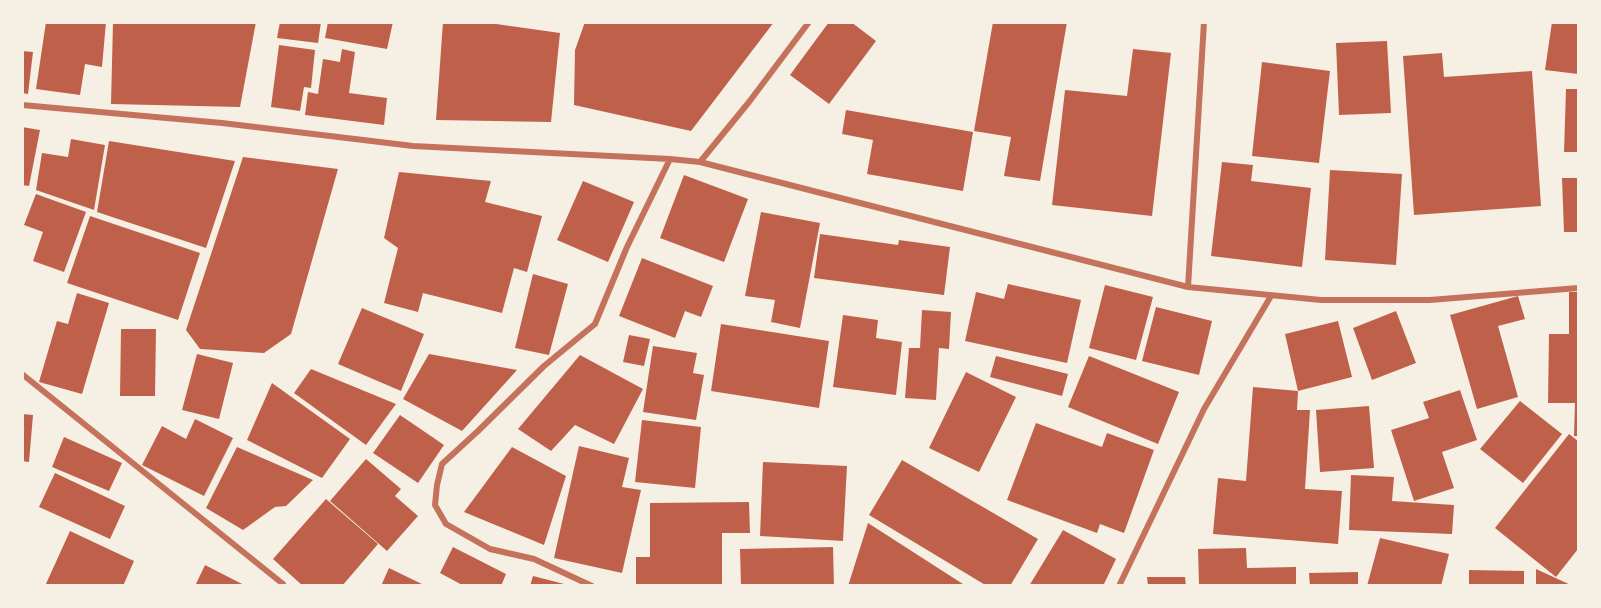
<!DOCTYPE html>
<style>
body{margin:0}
#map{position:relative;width:1601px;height:608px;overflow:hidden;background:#f6efe4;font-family:Cabin,sans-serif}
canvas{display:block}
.frame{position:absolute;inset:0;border:24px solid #f6efe4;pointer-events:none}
</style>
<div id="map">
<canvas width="1601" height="608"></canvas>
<div class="frame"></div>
</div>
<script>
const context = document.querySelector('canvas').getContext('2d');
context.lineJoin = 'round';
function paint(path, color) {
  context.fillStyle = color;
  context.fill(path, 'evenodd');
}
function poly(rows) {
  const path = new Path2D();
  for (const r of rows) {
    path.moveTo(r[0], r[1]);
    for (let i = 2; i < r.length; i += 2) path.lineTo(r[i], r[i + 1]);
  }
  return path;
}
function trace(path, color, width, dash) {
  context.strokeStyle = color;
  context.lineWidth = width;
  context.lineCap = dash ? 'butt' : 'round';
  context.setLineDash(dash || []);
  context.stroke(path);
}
paint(poly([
 [46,22,106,22,102,67,85,64,80,95,36,89],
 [113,22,256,22,240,107,111,104],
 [280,22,321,22,318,43,277,38],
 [328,22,393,22,387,49,325,38],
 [443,22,482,22,560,33,551,122,436,120],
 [585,22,774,22,691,131,574,105,575,50],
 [829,22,851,22,876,41,829,104,790,75],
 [993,22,1067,22,1040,181,1004,176,1011,137,974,131],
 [1552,22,1578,22,1578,74,1545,70],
 [1387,41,1391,113,1339,115,1336,43],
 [279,45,315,50,311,88,304,87,300,111,271,107],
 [342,49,355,52,349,93,387,98,384,125,305,115,308,92,318,94,323,59,340,62],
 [1133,49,1171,53,1152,216,1052,205,1065,90,1127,96],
 [22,51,33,52,28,94,22,93],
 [1442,53,1444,77,1532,71,1541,206,1414,215,1403,56],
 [1262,62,1330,71,1319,163,1252,156],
 [1566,89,1578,89,1578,152,1564,152],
 [846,110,973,132,963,191,867,174,873,140,842,134],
 [22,127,40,130,29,186,22,185],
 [71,139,105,145,94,210,36,190,42,153,68,157],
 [109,141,235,161,206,248,97,212],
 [243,157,338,169,291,334,264,353,200,349,186,330],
 [1222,162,1253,165,1251,181,1311,188,1302,267,1211,256],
 [1330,170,1402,174,1396,265,1325,260],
 [399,172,491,181,485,202,542,216,527,272,514,268,502,313,423,293,418,312,384,303,398,248,384,238],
 [684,175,748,199,724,262,660,238],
 [1562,178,1578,178,1578,232,1564,232],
 [583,181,634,202,608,262,557,240],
 [36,194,86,212,64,272,33,261,43,232,24,225],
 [761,212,820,223,800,328,771,322,775,300,745,296],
 [90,216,200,253,178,320,67,283],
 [820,234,898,245,899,240,950,247,944,295,814,278],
 [642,258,713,286,701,317,685,311,675,338,619,316],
 [533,274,568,284,549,355,515,348],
 [1008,284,1081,300,1067,363,965,341,976,292,1004,299],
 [1105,285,1153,297,1136,360,1089,348],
 [1569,292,1578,292,1578,436,1574,436,1575,403,1548,403,1549,334,1569,334],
 [77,293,109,303,82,394,39,382,57,321,68,324],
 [1518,296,1525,319,1498,326,1518,397,1477,409,1450,315],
 [1156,307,1212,321,1199,375,1142,361],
 [362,308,424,334,401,391,338,364],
 [922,310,951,312,949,349,939,348,936,400,905,398,909,348,920,348],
 [1396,311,1416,363,1372,380,1353,328],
 [843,315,878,320,876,338,902,342,896,395,833,387],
 [1338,321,1352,377,1298,391,1285,334],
 [721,324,829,341,819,408,711,391],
 [121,329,156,329,155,396,120,396],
 [629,335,650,339,644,366,623,362],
 [653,346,697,353,693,373,704,375,696,420,643,412],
 [197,354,233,363,219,419,182,410],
 [429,354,517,370,462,431,403,399],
 [580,355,643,389,614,444,575,425,551,451,518,429],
 [996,356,1068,374,1062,396,990,377],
 [1089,356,1179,392,1158,444,1068,407],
 [311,369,396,404,366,445,294,393],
 [966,372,1016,397,979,472,929,448],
 [272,383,350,439,322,478,247,440],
 [1253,387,1298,391,1297,410,1310,410,1305,489,1342,491,1338,544,1213,534,1218,478,1246,481],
 [1460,390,1477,440,1442,452,1454,488,1414,501,1391,430,1429,418,1423,402],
 [1520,401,1562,434,1523,483,1480,449],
 [1369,406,1374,468,1320,472,1316,410],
 [22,414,33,415,29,462,22,461],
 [400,415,444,445,418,483,373,453],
 [195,419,233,438,204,496,142,465,162,426,186,439],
 [642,420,701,427,695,488,635,482],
 [1036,423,1102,447,1107,433,1154,450,1124,533,1100,524,1097,533,1007,500],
 [1569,434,1578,441,1578,549,1556,577,1495,528],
 [64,437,122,463,109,491,52,467],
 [579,446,629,458,622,487,641,490,622,573,554,558],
 [237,447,313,480,286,506,275,507,243,530,206,508],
 [512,447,566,476,544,545,464,512],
 [366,459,401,489,395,496,418,516,387,551,330,501],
 [902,460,1038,539,1010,586,987,586,869,515],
 [763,462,847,466,843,541,760,536],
 [55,473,125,506,110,539,39,507],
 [1351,475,1394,477,1392,501,1454,505,1452,534,1349,530],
 [326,499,378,544,342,586,303,586,273,559],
 [749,502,750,533,722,533,722,586,636,586,636,557,650,557,650,503],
 [868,523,966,586,848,586],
 [1063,530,1116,559,1103,586,1029,586],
 [70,531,134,561,123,586,45,586],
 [1380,538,1449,554,1441,586,1367,586],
 [453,547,506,574,501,586,464,586,440,573],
 [833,547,834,586,741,586,740,549],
 [1246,548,1247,568,1296,567,1296,586,1209,586,1209,584,1199,584,1198,549],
 [205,565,246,586,195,586],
 [389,568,426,586,381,586],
 [1536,569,1573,586,1536,586],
 [1469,570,1524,571,1524,586,1469,586],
 [1358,572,1358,586,1310,586,1309,573],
 [533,576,568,585,568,586,530,586],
 [1147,577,1185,577,1186,586,1148,586]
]), '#bf614a');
trace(poly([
 [22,105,222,123,413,146,670,159,700,162,1188,287,1321,300,1430,300,1578,288],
 [700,162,749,102,809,22],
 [1188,287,1204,22],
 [22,374,283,584],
 [592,586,534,559,490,549,446,524,435,505,437,485,442,464,478,431,544,366,595,324,627,247,670,159],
 [1119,586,1204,409,1271,296]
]), '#c5725c', 6);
</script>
